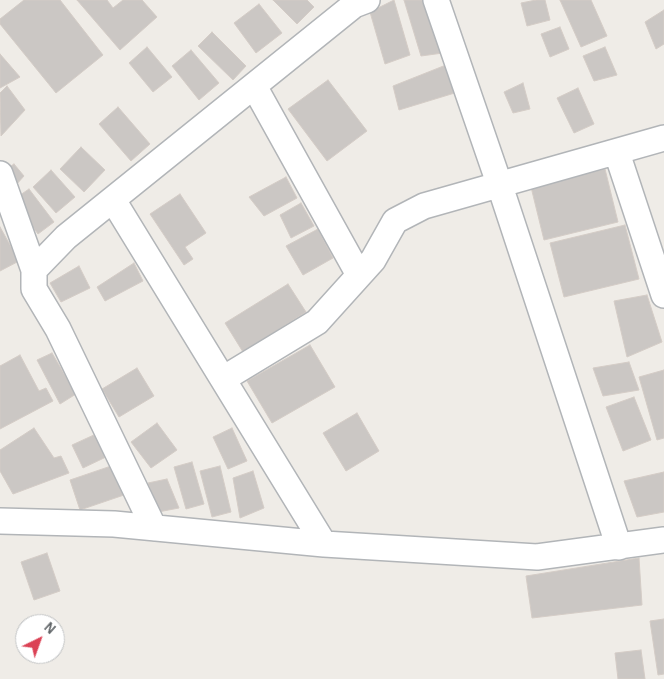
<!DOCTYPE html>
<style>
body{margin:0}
#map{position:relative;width:664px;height:679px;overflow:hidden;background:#efece7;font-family:"Alegreya Sans",sans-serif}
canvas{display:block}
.north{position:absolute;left:15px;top:614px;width:50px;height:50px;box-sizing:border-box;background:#fff;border:1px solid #bfc1c2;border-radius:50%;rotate:42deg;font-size:14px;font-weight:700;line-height:20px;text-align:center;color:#5e6366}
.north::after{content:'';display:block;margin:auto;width:18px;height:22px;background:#db4255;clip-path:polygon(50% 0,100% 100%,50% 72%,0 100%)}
</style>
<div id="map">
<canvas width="664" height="679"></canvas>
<div class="north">N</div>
</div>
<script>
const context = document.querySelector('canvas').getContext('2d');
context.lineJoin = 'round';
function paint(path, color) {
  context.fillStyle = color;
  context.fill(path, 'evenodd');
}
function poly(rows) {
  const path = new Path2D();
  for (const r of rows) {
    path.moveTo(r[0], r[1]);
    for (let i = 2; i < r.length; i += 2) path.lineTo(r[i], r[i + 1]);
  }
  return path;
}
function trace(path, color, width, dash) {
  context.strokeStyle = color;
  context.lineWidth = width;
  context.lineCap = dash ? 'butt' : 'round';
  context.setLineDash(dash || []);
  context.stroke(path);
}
const building = poly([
 [24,0,60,0,103,55,56,93,0,24,0,19,24,0],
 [77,0,107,0,113,8,123,0,142,0,157,17,120,50,77,0],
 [273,0,307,0,314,7,297,24,273,0],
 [394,0,410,55,385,64,370,12,394,0],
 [404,0,426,0,443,53,421,56,404,0],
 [536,0,545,0,550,20,527,26,521,3,536,0],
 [560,0,591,0,607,36,581,47,560,0],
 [259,4,282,33,256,53,234,23,259,4],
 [664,10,664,44,656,49,645,22,664,10],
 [560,27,569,49,550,57,541,34,560,27],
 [212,32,246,66,233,80,198,46,212,32],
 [147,47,172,77,153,92,129,63,147,47],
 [605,47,617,75,594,81,583,56,605,47],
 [191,50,219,83,199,100,172,66,191,50],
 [0,54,20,77,0,88,0,54],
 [446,65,458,92,399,110,393,86,446,65],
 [328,80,367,131,327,161,288,109,328,80],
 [523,83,530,109,513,113,504,92,523,83],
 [7,86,25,110,1,136,0,93,7,86],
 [578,88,594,124,574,133,557,98,578,88],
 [118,107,150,144,131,161,99,124,118,107],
 [81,147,105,170,84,192,60,169,81,147],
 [14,164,24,176,16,185,5,170,14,164],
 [605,169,618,222,544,240,531,187,605,169],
 [51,170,75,197,56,213,33,187,51,170],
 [286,177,297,198,264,216,249,197,286,177],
 [29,189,54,222,38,234,13,200,29,189],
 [180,194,206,233,185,247,193,259,184,265,150,214,180,194],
 [301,203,314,226,291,238,280,215,301,203],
 [625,225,639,279,564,297,550,243,625,225],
 [0,227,19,261,0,271,0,227],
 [318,229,333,258,303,275,286,246,318,229],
 [134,263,143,281,105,301,97,287,134,263],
 [79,266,90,288,61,302,50,283,79,266],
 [288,284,306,312,243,352,225,323,288,284],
 [647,295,662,342,627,357,614,301,647,295],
 [310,345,335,387,272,423,247,381,310,345],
 [52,353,76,394,60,404,37,360,52,353],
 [20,355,39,391,46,388,53,401,0,429,0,366,20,355],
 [629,362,639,390,603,396,593,368,629,362],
 [137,368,154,396,119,417,102,389,137,368],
 [664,370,664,438,657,440,639,377,664,370],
 [634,397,651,440,623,451,606,407,634,397],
 [357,413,379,451,346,471,323,433,357,413],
 [157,423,177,450,151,468,131,442,157,423],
 [34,428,54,458,61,456,69,473,13,494,0,471,0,450,34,428],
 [232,428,247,461,228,469,213,437,232,428],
 [96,434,106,457,83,468,72,445,96,434],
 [192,462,204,504,186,509,174,467,192,462],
 [114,465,124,495,80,510,70,480,114,465],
 [220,466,231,512,212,517,200,471,220,466],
 [253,471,264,508,240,518,233,478,253,471],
 [664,472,664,512,637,517,624,481,664,472],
 [167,479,179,508,158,512,148,483,167,479],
 [47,553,60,591,34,600,21,562,47,553],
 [639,558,642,605,532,618,526,576,639,558],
 [664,619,664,674,658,675,650,621,664,619],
 [641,650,645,679,618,679,615,653,641,650]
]);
paint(building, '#cbc7c4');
trace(building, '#d4ccc6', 1);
const street = poly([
 [436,0,500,186,619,547],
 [254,86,359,275],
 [617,153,664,295],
 [0,174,34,270],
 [113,200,324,544],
 [223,379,317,322,373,260,395,221,424,206,664,138],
 [0,521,114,524,324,544,537,557,664,540],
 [154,528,58,329,34,289,34,270,66,237,354,5,367,0]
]);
trace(street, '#b2b5b8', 28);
trace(street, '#fff', 25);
</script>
